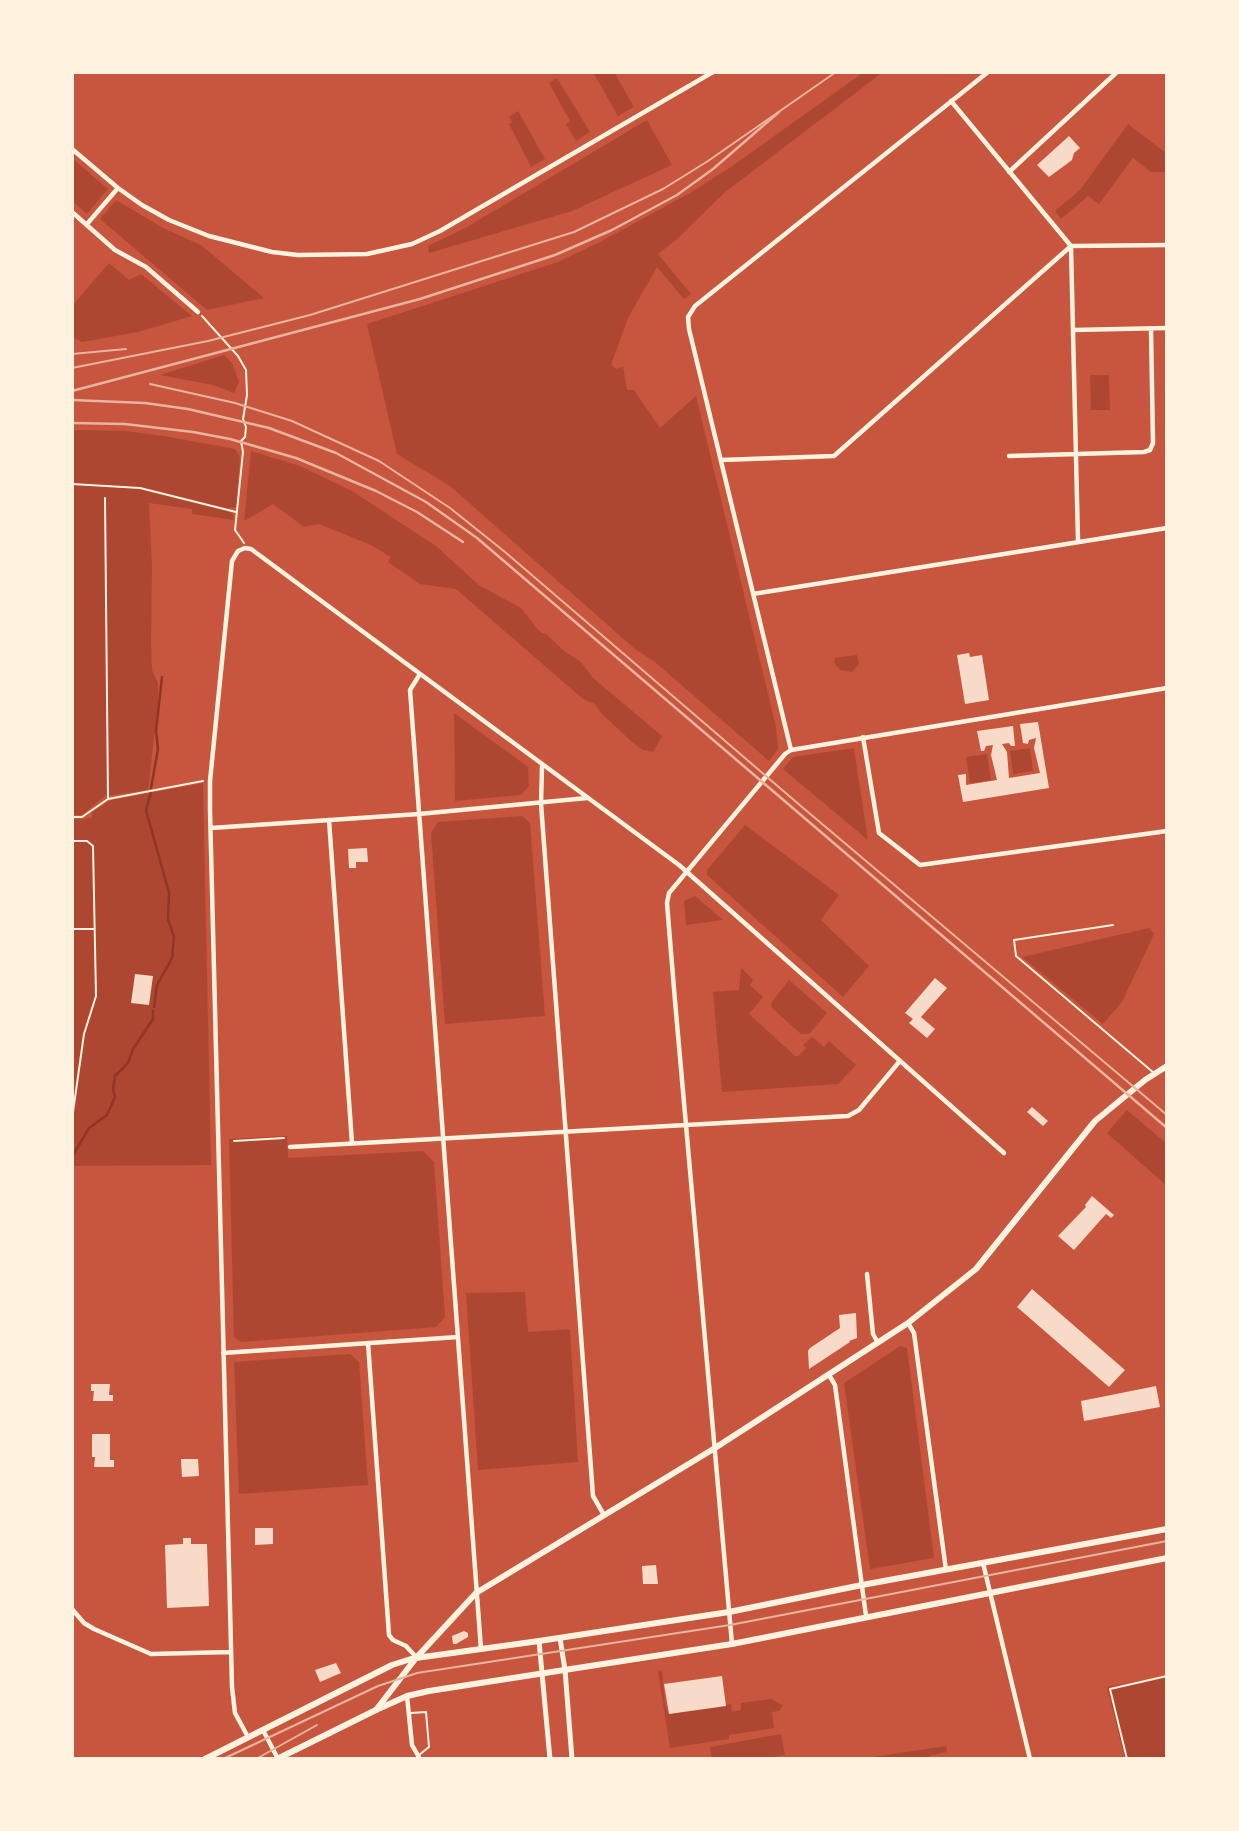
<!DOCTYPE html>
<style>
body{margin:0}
#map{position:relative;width:1239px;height:1831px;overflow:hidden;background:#c8553d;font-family:Ubuntu,sans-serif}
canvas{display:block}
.frame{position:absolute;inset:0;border:74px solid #fff3e0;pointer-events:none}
</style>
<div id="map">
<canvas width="1239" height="1831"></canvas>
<div class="frame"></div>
</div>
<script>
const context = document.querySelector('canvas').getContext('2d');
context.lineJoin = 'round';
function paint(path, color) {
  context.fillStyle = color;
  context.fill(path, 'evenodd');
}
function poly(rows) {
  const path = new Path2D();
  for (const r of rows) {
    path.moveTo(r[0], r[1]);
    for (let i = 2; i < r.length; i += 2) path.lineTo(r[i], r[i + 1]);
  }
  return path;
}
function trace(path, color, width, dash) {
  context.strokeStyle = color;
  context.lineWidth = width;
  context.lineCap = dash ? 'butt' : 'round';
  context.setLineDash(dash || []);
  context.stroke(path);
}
paint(poly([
 [593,72,614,72,634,107,618,116],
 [864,72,883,72,724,193,676,240,658,254,691,294,684,299,657,267,628,318,611,365,616,369,623,367,627,390,634,390,660,428,696,396,776,727,778,749,769,761,655,662,635,649,450,486,397,454,367,324,558,262,600,242,690,193,731,167],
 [557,78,590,132,576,141,566,124,570,121,549,83],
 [518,111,545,159,531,167,509,124,512,122,509,117],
 [647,120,672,165,572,211,429,253,428,246,467,227],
 [1128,124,1166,153,1167,172,1151,172,1133,158,1099,204,1088,196,1061,219,1055,211,1080,190],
 [72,158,108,189,87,214,72,201],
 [116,200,165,229,201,245,264,298,207,310,100,219],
 [109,263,129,280,141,274,192,316,138,332,82,342,72,337,72,306],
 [224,355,232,363,239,382,234,393,213,385,160,375],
 [1090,375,1109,375,1110,410,1091,410],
 [72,430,125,431,164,436,235,449,240,457,236,507,229,508,228,511,233,514,234,520,192,514,192,509,149,503,152,567,151,643,152,670,158,683,158,703,148,790,105,796,82,815,72,815],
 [251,451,300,466,352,491,436,546,480,586,521,608,540,632,546,634,564,651,581,662,593,678,662,736,653,752,643,750,632,742,601,713,595,704,583,699,456,589,420,584,388,562,391,557,371,545,319,524,304,527,273,504,244,521],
 [857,655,859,664,852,672,840,670,835,664,834,658],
 [454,713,528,767,529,786,521,795,455,801],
 [854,748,855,756,868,840,783,769,793,757],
 [1030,748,1033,771,1013,774,1010,751],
 [987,754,991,780,970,783,966,757],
 [203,783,211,1165,72,1166,72,820,92,818,92,812,111,800],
 [522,816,530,823,545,1016,445,1024,431,833,438,822],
 [745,825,839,895,821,920,869,966,843,997,707,875,707,870],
 [695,896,723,920,686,925,684,901],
 [1149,928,1154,934,1122,1002,1103,1024,1022,957],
 [741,967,753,980,750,985,763,997,749,1014,795,1056,798,1056,806,1048,803,1045,812,1037,824,1047,829,1041,856,1065,838,1084,722,1092,713,992,739,990],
 [789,980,827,1013,810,1033,806,1034,801,1034,772,1008,771,1003],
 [1127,1110,1167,1144,1167,1186,1107,1133],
 [287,1136,288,1158,423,1151,434,1162,445,1317,436,1327,241,1342,234,1337,229,1139],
 [525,1292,528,1332,570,1329,578,1462,478,1470,466,1293],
 [900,1346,907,1348,934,1558,870,1569,844,1383],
 [350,1354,359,1362,368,1485,239,1494,234,1362],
 [662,1670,665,1705,669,1714,731,1704,732,1712,741,1710,741,1703,771,1699,783,1705,779,1711,772,1712,774,1728,729,1735,729,1739,670,1748,658,1671],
 [1167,1676,1167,1759,1125,1759,1107,1687],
 [781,1734,785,1755,762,1759,712,1759,710,1747],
 [946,1746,947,1752,929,1756,929,1759,860,1759]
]), '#ae4732');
trace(poly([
 [151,788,158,749,156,731,162,677],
 [151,792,146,810,169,893,168,919,174,937,172,958,157,985,154,1007],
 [72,1157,89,1128,107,1115,115,1097,113,1089,115,1076,128,1063,133,1049,153,1019,153,1011]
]), '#8f3625', 2.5);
paint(poly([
 [1069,136,1080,148,1074,153,1072,160,1049,177,1037,165],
 [969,653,970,657,982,655,989,700,965,704,957,655],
 [1038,722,1049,788,963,802,958,775,966,774,966,785,997,780,991,755,993,745,986,746,984,751,981,751,977,731,1013,726,1015,746,1011,746,1009,743,1002,744,1007,752,1009,778,1040,773,1034,748,1036,738,1029,740,1028,744,1023,743,1020,724],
 [367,848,368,862,356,862,356,868,349,868,348,849],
 [135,974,153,976,149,1005,131,1003],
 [935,978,947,988,921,1017,935,1029,927,1038,909,1023,913,1019,905,1013],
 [1032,1107,1048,1121,1043,1126,1027,1112],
 [1092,1196,1114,1215,1111,1218,1106,1214,1074,1250,1058,1236,1086,1207,1085,1205],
 [1032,1289,1125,1370,1109,1387,1017,1307],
 [856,1313,857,1338,849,1341,850,1342,809,1369,808,1351,810,1348,840,1328,839,1315],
 [91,1384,110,1384,109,1395,113,1395,113,1401,93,1401,94,1391,91,1391],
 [1156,1386,1160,1407,1084,1421,1081,1401],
 [92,1434,110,1434,110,1460,114,1460,114,1467,94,1467,95,1457,92,1457],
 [181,1459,198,1459,199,1476,182,1477],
 [255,1528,273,1528,273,1544,255,1545],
 [183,1538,191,1538,191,1544,207,1544,209,1606,167,1608,165,1545,183,1544],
 [656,1565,658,1584,643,1584,642,1566],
 [464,1631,468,1633,468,1637,456,1644,453,1644,452,1636],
 [336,1663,341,1673,320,1682,315,1670],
 [722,1676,726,1706,669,1714,664,1684]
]), '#f7dbc8');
trace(poly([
 [202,316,238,356,246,370,247,395,243,419,246,427,245,437,241,441,243,452,235,530,244,543],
 [72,484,140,488,236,512],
 [105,498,108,799],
 [72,817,82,817,108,799,203,781],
 [72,841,87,841,93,846,96,996,84,1034,72,1119],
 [72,929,93,929],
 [234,1141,284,1138],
 [1127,1759,1110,1689,1167,1676]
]), '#fff3e0', 2);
trace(poly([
 [1113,925,1014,940,1016,956,1154,1073],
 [411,1713,426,1712,429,1747,419,1755]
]), '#fff3e0', 2);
trace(poly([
 [951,101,1071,246],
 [72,149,118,188,142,205,169,220,209,236,272,252,298,255,367,254,412,244,440,231,713,72],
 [1009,172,1117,72],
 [72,212,115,250,146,267,198,312],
 [87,224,118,188],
 [1071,247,1078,541],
 [1073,330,1167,328],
 [1009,456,1144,452,1150,450,1153,443,1151,329],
 [721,460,834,456,1071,246,1167,245],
 [753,594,1167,528],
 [420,674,410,690,481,1649],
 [863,737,879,833,920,865,1167,831],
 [791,750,689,329,688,317,695,306,988,72],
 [542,766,541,804,592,1482,593,1496,604,1515],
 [329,820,352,1143],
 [211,828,419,814,587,798],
 [290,1147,848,1116,859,1110,899,1062],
 [867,1274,873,1334,878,1343],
 [908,1323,914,1333,946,1570],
 [368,1343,389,1635,393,1640,406,1646,416,1657],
 [223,1353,458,1337],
 [829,1375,835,1385,866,1616],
 [983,1563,1030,1759],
 [72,1609,84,1623,94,1629,151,1654,231,1652],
 [732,1644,675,1001,667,903,669,893,785,754,791,750,1167,688],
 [407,1696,412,1745,420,1759],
 [263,1730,278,1759],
 [248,1737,235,1713,232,1687,210,810,210,781,232,561,238,551,245,548,251,549,679,865,1004,1153]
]), '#fff3e0', 4.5);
trace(poly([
 [560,1638,565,1670,572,1759],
 [539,1641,550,1759]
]), '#fff3e0', 5);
trace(poly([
 [416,1658,539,1641,729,1612,862,1585,1167,1529],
 [376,1710,407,1696,429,1691,732,1644,1167,1558]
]), '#fff3e0', 6);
trace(poly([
 [205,1759,392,1665,414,1658],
 [277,1759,376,1710,416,1658,476,1593,715,1448,908,1323,976,1269,1095,1121,1145,1080,1167,1066]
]), '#fff3e0', 6);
trace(poly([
 [72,354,126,349],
 [72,368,208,341,310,315,574,232,663,189,708,161,836,72],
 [150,384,235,403,292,421,379,461,450,508,505,552,802,807,1167,1115],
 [223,1759,378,1686,417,1673,730,1625,1167,1541],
 [256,1759,317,1725]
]), '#e9b49f', 2);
trace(poly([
 [72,391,420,299,555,255,612,230,677,195,713,169,779,112],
 [72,400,145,403,188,409,269,428,336,453,426,502,477,538,1167,1128],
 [72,423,125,424,193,432,230,439,296,458,376,491,417,512,463,542]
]), '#e9b49f', 2.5);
</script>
